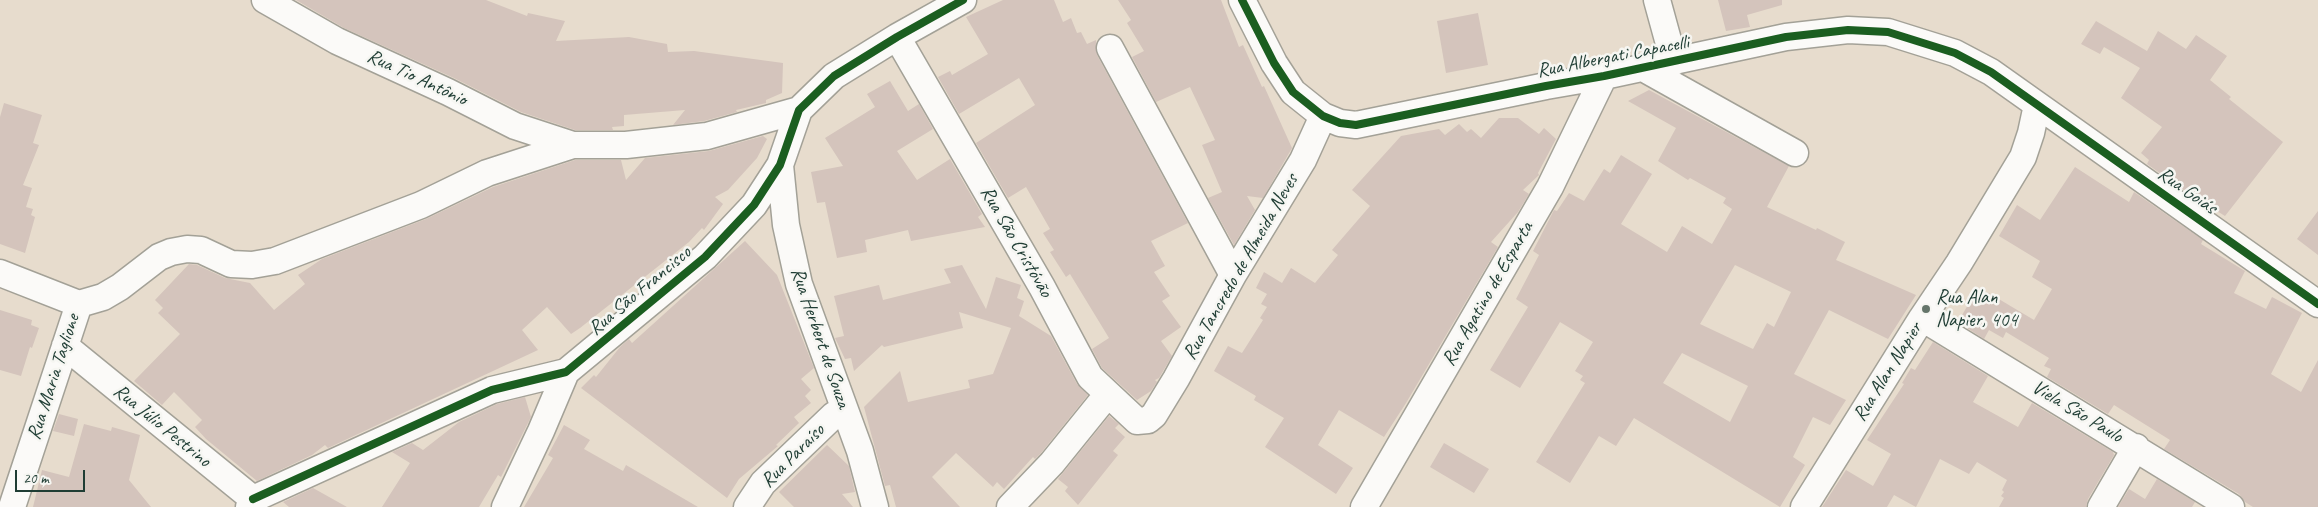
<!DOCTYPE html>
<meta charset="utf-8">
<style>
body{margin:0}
#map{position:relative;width:2318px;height:507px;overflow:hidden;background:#e7dccd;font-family:Caveat,sans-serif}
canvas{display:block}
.scale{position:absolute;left:15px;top:470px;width:70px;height:22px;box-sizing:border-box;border:2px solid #1f3d34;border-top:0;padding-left:6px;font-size:15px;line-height:18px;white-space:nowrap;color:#1f3d34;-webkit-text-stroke:4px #f6f6f2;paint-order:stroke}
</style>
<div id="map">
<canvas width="2318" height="507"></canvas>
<div class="scale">20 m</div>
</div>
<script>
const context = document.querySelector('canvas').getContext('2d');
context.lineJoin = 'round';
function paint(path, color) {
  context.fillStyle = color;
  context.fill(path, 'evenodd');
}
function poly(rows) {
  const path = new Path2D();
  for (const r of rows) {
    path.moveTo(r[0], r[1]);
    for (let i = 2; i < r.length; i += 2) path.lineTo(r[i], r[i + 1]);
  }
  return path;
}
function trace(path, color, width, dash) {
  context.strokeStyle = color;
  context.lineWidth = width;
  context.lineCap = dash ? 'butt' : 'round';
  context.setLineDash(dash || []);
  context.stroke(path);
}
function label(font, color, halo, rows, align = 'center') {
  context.font = font + ' Caveat,sans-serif';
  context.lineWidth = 5;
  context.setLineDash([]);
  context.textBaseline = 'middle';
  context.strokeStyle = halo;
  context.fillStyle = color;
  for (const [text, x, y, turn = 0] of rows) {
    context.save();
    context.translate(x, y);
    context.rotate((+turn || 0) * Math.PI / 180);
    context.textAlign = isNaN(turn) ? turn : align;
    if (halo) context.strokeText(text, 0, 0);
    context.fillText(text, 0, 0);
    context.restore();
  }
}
paint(poly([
 [296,0,486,0,527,16,528,13,565,21,556,41,629,37,667,44,668,52,694,51,783,63,782,93,766,100,766,103,736,110,737,112,704,121,673,125,685,110,624,115,624,126,612,127,613,130,575,130,521,112,454,78,344,28],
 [1003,0,1054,0,1063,22,1071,18,1077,33,1081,32,1087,44,1096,40,1097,55,1188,223,1151,241,1165,266,1154,272,1170,296,1162,301,1181,327,1161,341,1172,356,1159,378,1155,380,1157,382,1151,391,1137,400,1102,368,1092,349,1109,338,1070,274,1066,277,1050,252,1054,250,1043,233,1050,229,1026,187,1008,198,976,143,1035,105,1019,78,959,114,938,77,950,71,952,75,988,54,966,17],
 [1118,0,1221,0,1239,47,1243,45,1262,87,1264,86,1292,148,1263,198,1247,196,1255,210,1234,245,1208,198,1222,192,1202,145,1215,140,1190,87,1156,102,1132,57,1144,51,1127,23,1131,20],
 [1718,0,1782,0,1782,5,1747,15,1750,27,1726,31],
 [1478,13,1488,65,1446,73,1437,21],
 [2096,21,2147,51,2158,31,2186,49,2196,35,2227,56,2210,80,2231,97,2229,99,2283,142,2225,216,2217,211,2216,213,2147,164,2149,160,2141,153,2162,127,2121,98,2140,68,2104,47,2100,54,2081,44],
 [890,81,908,111,919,104,933,129,897,151,917,180,950,159,982,214,978,217,985,227,911,241,908,230,865,240,867,252,837,258,825,202,817,203,811,172,843,166,825,138,875,107,867,94],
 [1649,90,1789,166,1767,207,1816,230,1817,228,1845,242,1836,260,1916,295,1888,339,1829,310,1794,374,1846,400,1830,425,1813,417,1793,457,1805,465,1780,507,1634,418,1616,446,1599,436,1570,483,1536,462,1585,383,1580,380,1583,376,1575,371,1593,342,1560,322,1520,388,1490,370,1528,307,1516,299,1539,255,1533,251,1554,210,1557,211,1569,193,1584,201,1604,169,1610,173,1621,155,1652,174,1621,224,1667,252,1682,226,1712,244,1732,209,1723,203,1726,198,1690,178,1688,180,1658,161,1676,128,1628,101],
 [1735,265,1791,292,1774,327,1767,323,1753,349,1700,324],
 [1682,353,1748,386,1730,422,1663,383],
 [4,103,42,115,33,143,39,145,23,185,32,188,26,207,33,209,31,215,35,217,25,253,0,244,0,117],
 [1499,118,1518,118,1539,134,1544,128,1556,139,1538,173,1539,175,1523,190,1529,194,1518,212,1491,242,1498,247,1406,403,1384,437,1339,410,1318,445,1353,468,1336,494,1265,447,1284,418,1254,400,1256,396,1214,371,1228,346,1242,353,1263,320,1260,318,1267,307,1261,304,1267,294,1256,288,1264,272,1282,283,1291,268,1315,283,1338,255,1332,250,1370,206,1352,190,1401,136,1439,129,1445,135,1459,124,1467,132,1471,129,1481,138],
 [763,136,767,139,757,158,728,190,715,197,723,204,704,230,702,228,689,242,580,328,571,334,547,307,522,330,538,350,328,448,325,445,312,455,257,481,206,439,195,427,202,420,174,392,162,405,134,381,180,334,158,313,163,308,155,300,189,264,197,265,225,278,250,283,274,310,305,284,298,275,322,259,426,219,493,187,575,160,621,160,626,180,645,158,709,151],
 [2075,167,2129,202,2134,192,2203,240,2201,244,2245,271,2234,293,2266,309,2272,297,2302,313,2271,374,2301,392,2318,360,2318,507,2253,507,2245,502,2239,494,2164,449,2170,440,2114,405,2108,414,2047,377,2051,369,2044,366,2049,358,2006,332,2003,338,1989,330,1984,339,1958,322,1972,298,1980,303,1987,292,2034,320,2052,289,2032,277,2040,261,1999,236,2017,205,2040,220],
 [2318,211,2318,255,2297,239],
 [745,241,777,275,814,368,801,379,811,390,805,396,811,403,794,417,799,423,776,445,778,446,739,479,727,498,581,388,594,375,596,377,620,347,629,339,632,343],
 [962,265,986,309,996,277,1021,285,1017,298,1024,301,1019,316,1051,336,1077,384,1088,395,1041,453,1035,459,1033,457,1004,489,997,482,993,487,956,453,932,477,960,507,896,507,890,485,885,486,864,407,900,371,908,402,970,388,968,380,993,374,1011,328,959,312,963,328,884,347,882,345,854,371,851,358,845,359,835,338,844,336,834,296,879,285,883,300,951,283,944,269],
 [0,310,32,320,31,325,39,328,32,348,30,347,21,376,0,370],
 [1933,342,1988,376,1973,402,2018,427,2032,403,2113,452,2114,455,2088,499,2086,507,1999,507,2004,498,2001,496,2004,492,2002,490,2007,480,1977,462,1969,474,1940,459,1916,507,1894,495,1887,507,1822,507,1846,470,1873,486,1891,454,1867,440,1904,384,1902,383,1911,368,1915,370],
 [525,397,531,417,501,477,498,475,479,507,382,507,410,463,392,452,412,443,423,450,459,422,497,404],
 [59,414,78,419,74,436,53,431],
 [1109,416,1119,424,1115,428,1125,437,1113,451,1118,455,1078,505,1065,491,1068,487,1058,479],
 [84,424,111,431,112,427,140,435,129,480,151,507,33,507,42,470,69,477],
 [564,425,590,440,584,449,623,471,626,465,698,507,524,507,553,458,548,455],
 [1444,443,1489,469,1474,493,1430,467],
 [827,445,849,466,855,492,842,494,853,507,794,507,779,492],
 [2157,479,2195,502,2192,507,2118,507,2129,489,2145,499],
 [313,488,347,507,289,507,283,502]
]), '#d4c4bc');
const minor = poly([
 [265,0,337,41,448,92,515,126,573,145],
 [1242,0,1274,63,1293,92,1323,116,1340,123,1356,125,1546,86,1604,76,1786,37,1848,30,1888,32,1955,53,1991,72,2318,304],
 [1657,0,1674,62],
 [897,37,1042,287,1090,377,1137,421,1148,420,1154,415,1176,379,1233,275,1303,160,1323,116],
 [1110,48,1233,275],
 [1643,68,1795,153],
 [780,165,786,225,799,284,860,451,875,507],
 [0,273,79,304],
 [79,304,103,297,120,287,159,257,171,252,187,249,201,250,231,264,252,265,275,261,421,205,487,173,573,145,626,145,707,136,799,110],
 [1922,318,2231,507],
 [65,346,253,499,249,507],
 [253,499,492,390,566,372,705,257,754,205,780,165,799,110,834,76,897,37,963,0],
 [12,507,79,304],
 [505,507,541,431,566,372],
 [747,507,763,483,834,415,843,409],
 [1010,507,1052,463,1107,395],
 [1364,507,1550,187,1604,76],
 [1804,507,1922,318,1959,263,2023,157,2031,133,2037,105],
 [2101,507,2136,447]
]);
trace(minor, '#a3a197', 29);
trace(minor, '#fbfaf8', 26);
trace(poly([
 [1242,0,1274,63,1293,92,1323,116,1340,123,1356,125,1546,86,1604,76,1786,37,1848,30,1888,32,1955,53,1991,72,2318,304],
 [253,499,492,390,566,372,705,257,754,205,780,165,799,110,834,76,897,37,963,0]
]), '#1b5e20', 8);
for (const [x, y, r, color] of [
 [1926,309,5,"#65756a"]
]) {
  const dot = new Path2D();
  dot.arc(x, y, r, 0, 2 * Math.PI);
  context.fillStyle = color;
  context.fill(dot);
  trace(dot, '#f6f6f2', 2);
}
label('20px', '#1f3d34', '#f6f6f2', [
 ["Rua Albergati Capacelli",1613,57,-11],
 ["Rua Tio Antônio",417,78,25],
 ["Rua Goiás",2187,191,35],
 ["Rua São Cristóvão",1016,242,60],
 ["Rua Tancredo de Almeida Neves",1241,267,-60],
 ["Rua São Francisco",640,291,-40],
 ["Rua Agatino de Esparta",1488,294,-60],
 ["Rua Herbert de Souza",820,338,71],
 ["Rua Alan Napier",1888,372,-58],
 ["Rua Maria Taglione",54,377,-72],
 ["Viela São Paulo",2077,412,31],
 ["Rua Júlio Pestrino",162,426,39],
 ["Rua Paraíso",793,456,-45]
]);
label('20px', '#1f3d34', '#f6f6f2', [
 ["Rua Alan",1936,298],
 ["Napier, 404",1936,321]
], 'left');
</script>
